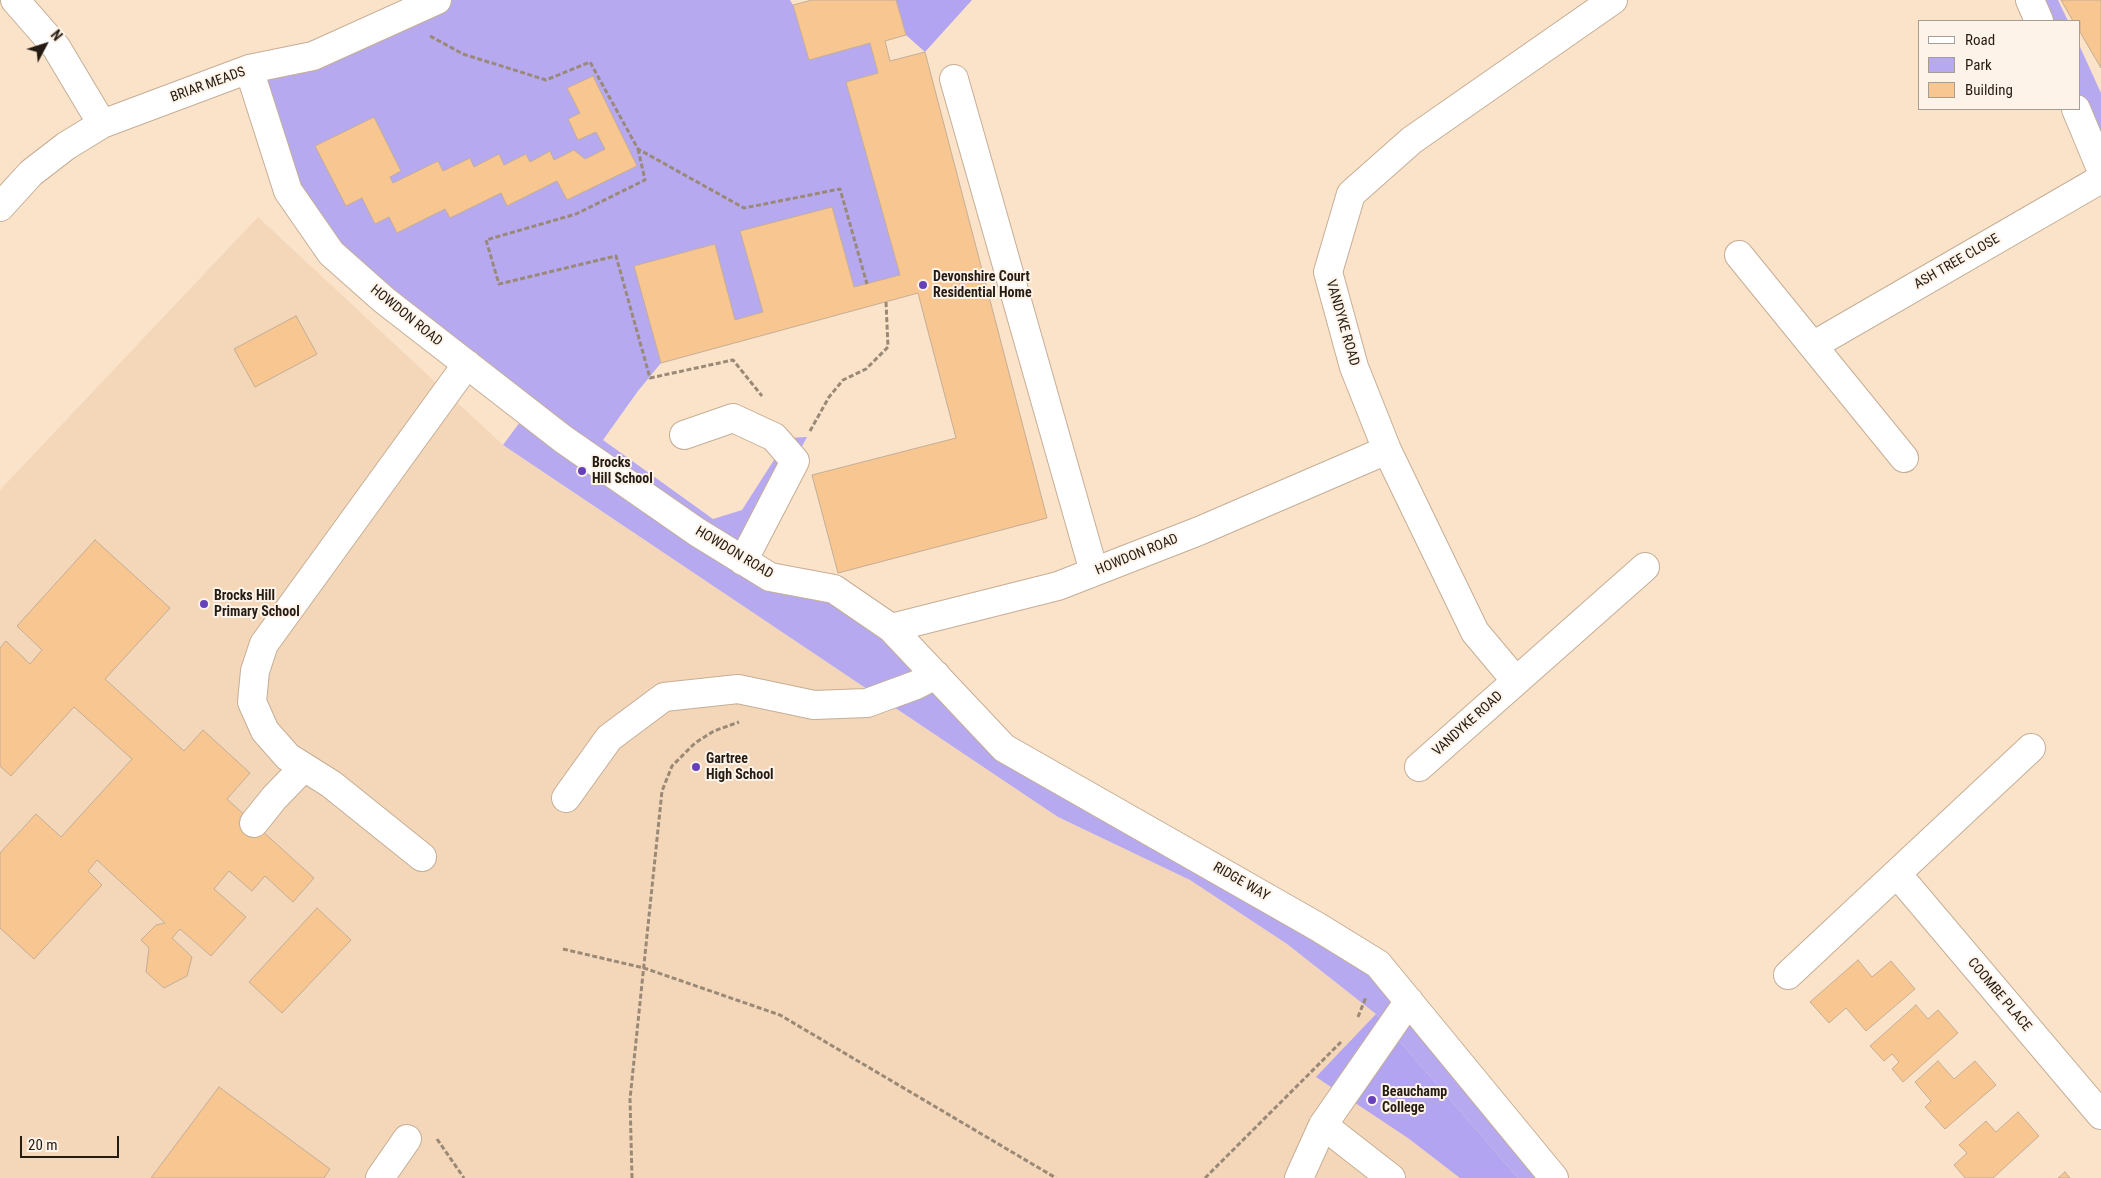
<!DOCTYPE html>
<style>
body{margin:0}
#map{position:relative;width:2101px;height:1178px;overflow:hidden;background:#fbe3ca;font-family:"Roboto Condensed",sans-serif}
canvas{display:block}
.legend{position:absolute;left:1918px;top:20px;width:162px;height:90px;box-sizing:border-box;background:#fdf3e9;border:1px solid #a69d93;margin:0;padding:6px 9px;list-style:none;font-size:15px;color:#241b12}
.legend li{display:flex;align-items:center;gap:10px;height:25px}
.legend b{width:25px;border:1px solid #a69d93}
.north{position:absolute;left:20px;top:20px;width:50px;height:50px;-webkit-text-stroke:4px #fdf3e9;paint-order:stroke;rotate:50deg;font-size:14px;font-weight:700;line-height:20px;text-align:center;color:#241b12}
.north::after{content:'';display:block;margin:auto;width:18px;height:22px;background:#241b12;clip-path:polygon(50% 0,100% 100%,50% 72%,0 100%)}
.scale{position:absolute;left:20px;top:1136px;width:99px;height:22px;box-sizing:border-box;border:2px solid #241b12;border-top:0;padding-left:6px;font-size:15px;line-height:18px;white-space:nowrap;color:#241b12;-webkit-text-stroke:4px #fdf3e9;paint-order:stroke}
</style>
<div id="map">
<canvas width="2101" height="1178"></canvas>
<ul class="legend">
<li><b style="height:6px;background:#fff"></b>Road</li>
<li><b style="height:14px;background:#b6a9f0"></b>Park</li>
<li><b style="height:14px;background:#f8c791"></b>Building</li>
</ul>
<div class="north">N</div>
<div class="scale">20 m</div>
</div>
<script>
const context = document.querySelector('canvas').getContext('2d');
context.lineJoin = 'round';
function paint(path, color) {
  context.fillStyle = color;
  context.fill(path, 'evenodd');
}
function poly(rows) {
  const path = new Path2D();
  for (const r of rows) {
    path.moveTo(r[0], r[1]);
    for (let i = 2; i < r.length; i += 2) path.lineTo(r[i], r[i + 1]);
  }
  return path;
}
function trace(path, color, width, dash) {
  context.strokeStyle = color;
  context.lineWidth = width;
  context.lineCap = dash ? 'butt' : 'round';
  context.setLineDash(dash || []);
  context.stroke(path);
}
function label(font, color, halo, rows, align = 'center') {
  context.font = font + ' "Roboto Condensed",sans-serif';
  context.lineWidth = 4;
  context.setLineDash([]);
  context.textBaseline = 'middle';
  context.strokeStyle = halo;
  context.fillStyle = color;
  for (const [text, x, y, turn = 0] of rows) {
    context.save();
    context.translate(x, y);
    context.rotate((+turn || 0) * Math.PI / 180);
    context.textAlign = isNaN(turn) ? turn : align;
    if (halo) context.strokeText(text, 0, 0);
    context.fillText(text, 0, 0);
    context.restore();
  }
}
paint(poly([
 [258,217,503,445,1058,817,1190,880,1287,944,1376,1014,1518,1178,0,1178,0,490]
]), '#f4d7b9');
paint(poly([
 [437,0,790,0,793,5,809,60,870,43,878,73,847,82,900,275,854,287,832,207,741,231,763,312,735,320,714,244,635,266,661,363,638,391,603,440,713,519,742,510,788,438,807,437,743,560,834,589,1004,748,1378,964,1557,1178,1518,1178,1376,1014,1287,944,1190,880,1058,817,503,445,528,411,331,253,288,191,249,69],
 [2030,0,2058,0,2068,21,2039,21],
 [2080,47,2101,93,2101,169,2080,109]
]), '#b6a9f0');
paint(poly([
 [896,0,972,0,925,52,906,35],
 [1376,1014,1518,1178,1460,1178,1408,1138,1316,1077]
]), '#b3a4f2');
const building = poly([
 [812,0,896,0,906,35,885,41,890,61,925,52,1047,518,838,573,812,475,956,438,918,293,661,363,634,266,715,244,735,320,763,312,740,231,832,207,854,287,900,275,846,82,878,73,870,43,809,60,793,5,812,0],
 [2061,0,2101,0,2101,68,2080,32,2080,21,2073,21,2061,0],
 [593,76,637,166,567,200,557,181,507,206,501,193,450,218,445,209,397,233,389,217,375,224,362,198,346,206,315,146,374,117,401,171,390,177,393,183,438,161,443,171,470,158,474,167,499,154,504,165,526,154,530,162,550,151,554,160,574,150,585,159,605,149,596,132,578,140,568,119,580,113,567,88,593,76],
 [296,316,317,354,255,387,234,349,296,316],
 [95,540,170,608,105,679,184,751,203,730,250,773,227,799,314,878,293,902,265,876,252,891,229,871,214,889,246,917,211,956,180,929,172,938,192,957,187,976,164,988,146,972,149,948,141,940,156,925,165,923,97,860,88,871,102,885,34,959,0,928,0,853,36,814,61,837,132,759,74,707,11,776,0,766,0,648,6,641,30,664,42,650,17,626,95,540],
 [317,908,351,940,282,1013,249,982,317,908],
 [1858,960,1872,977,1891,961,1915,989,1866,1031,1846,1008,1829,1023,1810,1002,1858,960],
 [1916,1005,1928,1019,1938,1010,1958,1033,1903,1082,1892,1069,1899,1062,1892,1054,1884,1061,1870,1046,1916,1005],
 [1938,1061,1954,1079,1975,1061,1996,1085,1945,1129,1925,1107,1931,1101,1915,1082,1938,1061],
 [219,1087,330,1169,324,1178,151,1178,219,1087],
 [2018,1112,2039,1136,1993,1178,1965,1178,1954,1165,1967,1153,1959,1145,1986,1121,1996,1132,2018,1112],
 [2065,1172,2070,1178,2058,1178,2065,1172]
]);
paint(building, '#f8c791');
trace(building, '#c4ad95', 1);
const minor = poly([
 [15,0,56,47,102,124],
 [2030,0,2039,21],
 [249,69,288,191,331,253,384,300,563,439,697,532,770,577,834,589,891,628,1004,748,1318,927,1378,964,1554,1178],
 [954,79,1094,572],
 [2076,109,2101,169],
 [0,207,31,173,66,146,102,124,249,69,313,56,437,0],
 [1739,255,1904,458],
 [1814,345,2101,179],
 [684,435,733,418,774,437,795,461,743,561],
 [891,628,1058,586,1199,531,1387,450],
 [1516,681,1475,632,1387,450,1354,367,1328,272,1351,194,1412,140,1613,0],
 [1419,767,1645,567],
 [566,798,609,738,664,697,738,689,814,705,867,703,916,685,936,675],
 [254,823,274,798,304,767],
 [422,857,331,784,288,757,265,731,252,702,255,671,264,644,467,364],
 [1898,875,2101,1115],
 [1788,975,2031,748],
 [1323,1125,1391,1178],
 [380,1178,407,1139],
 [1299,1178,1323,1125,1409,1001]
]);
trace(minor, '#c5ae96', 30);
trace(poly([
 [430,36,463,54,546,80,590,62,638,149,744,208,840,189,867,284],
 [638,149,645,180,576,214,486,240,499,284,616,256,650,378,733,360,762,396],
 [810,431,829,397,843,380,866,369,888,347,886,302],
 [563,949,644,968,780,1015,1056,1178],
 [1358,1017,1366,997],
 [437,1139,464,1178],
 [632,1178,630,1099,662,791,672,766,695,743,714,731,739,722],
 [1205,1178,1341,1042]
]), '#9a8977', 3, [5, 2.5]);
trace(minor, '#fff', 28);
for (const [x, y, r, color] of [
 [923,285,5,"#6541b9"],
 [582,471,5,"#6541b9"],
 [204,604,5,"#6541b9"],
 [696,767,5,"#6541b9"],
 [1372,1100,5,"#6541b9"]
]) {
  const dot = new Path2D();
  dot.arc(x, y, r, 0, 2 * Math.PI);
  context.fillStyle = color;
  context.fill(dot);
  trace(dot, '#fdf3e9', 2);
}
label('14px', '#241b12', '#fdf3e9', [
 ["BRIAR MEADS",208,85,-20],
 ["ASH TREE CLOSE",1957,262,-30],
 ["HOWDON ROAD",406,316,39],
 ["VANDYKE ROAD",1342,323,74],
 ["HOWDON ROAD",734,553,31],
 ["HOWDON ROAD",1137,555,-22],
 ["VANDYKE ROAD",1468,724,-42],
 ["RIDGE WAY",1241,882,30],
 ["COOMBE PLACE",1999,995,50]
]);
label('bold 14px', '#241b12', '#fdf3e9', [
 ["Devonshire Court",933,277],
 ["Residential Home",933,293],
 ["Brocks",592,463],
 ["Hill School",592,479],
 ["Brocks Hill",214,596],
 ["Primary School",214,612],
 ["Gartree",706,759],
 ["High School",706,775],
 ["Beauchamp",1382,1092],
 ["College",1382,1108]
], 'left');
</script>
